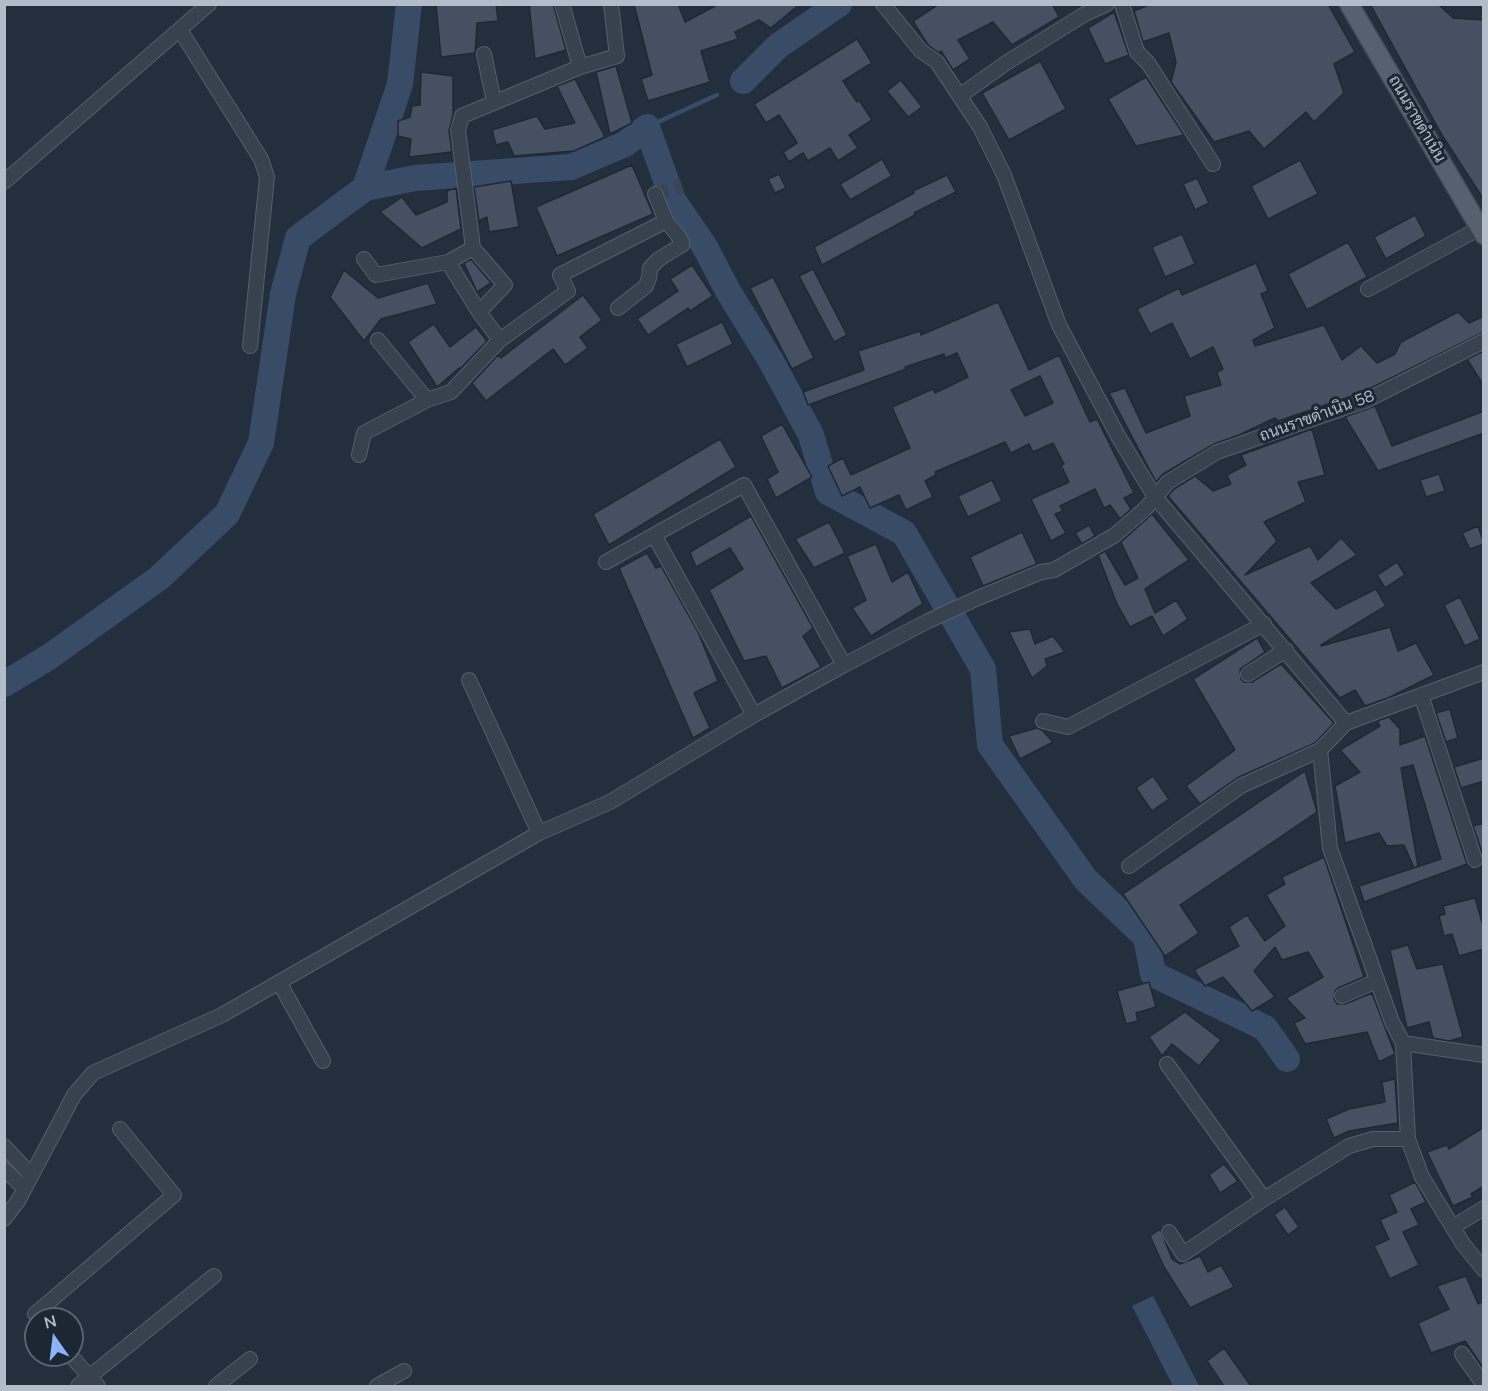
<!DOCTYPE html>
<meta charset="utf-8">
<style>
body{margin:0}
#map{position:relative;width:1488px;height:1391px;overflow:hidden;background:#242f3e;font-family:Mulish,sans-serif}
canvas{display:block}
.frame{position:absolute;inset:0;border:6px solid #b4bcc9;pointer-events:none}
.north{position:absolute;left:24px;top:1307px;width:60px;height:60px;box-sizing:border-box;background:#1d2633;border:2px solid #59626f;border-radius:50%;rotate:346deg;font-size:16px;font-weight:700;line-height:24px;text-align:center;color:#b4bcc9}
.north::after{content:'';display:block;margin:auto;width:21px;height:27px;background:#8ab4f8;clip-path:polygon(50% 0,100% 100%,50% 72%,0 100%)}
</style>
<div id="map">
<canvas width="1488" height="1391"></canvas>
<div class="frame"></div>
<div class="north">N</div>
</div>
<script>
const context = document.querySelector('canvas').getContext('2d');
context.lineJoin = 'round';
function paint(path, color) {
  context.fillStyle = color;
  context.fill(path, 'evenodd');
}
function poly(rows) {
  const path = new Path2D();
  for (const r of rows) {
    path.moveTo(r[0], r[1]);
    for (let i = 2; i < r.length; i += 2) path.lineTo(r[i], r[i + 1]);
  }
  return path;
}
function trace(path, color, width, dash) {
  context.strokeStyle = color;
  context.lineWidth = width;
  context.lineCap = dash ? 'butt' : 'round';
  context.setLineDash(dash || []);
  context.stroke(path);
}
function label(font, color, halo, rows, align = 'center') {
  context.font = font + ' Mulish,Sarabun,sans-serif';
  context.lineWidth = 6;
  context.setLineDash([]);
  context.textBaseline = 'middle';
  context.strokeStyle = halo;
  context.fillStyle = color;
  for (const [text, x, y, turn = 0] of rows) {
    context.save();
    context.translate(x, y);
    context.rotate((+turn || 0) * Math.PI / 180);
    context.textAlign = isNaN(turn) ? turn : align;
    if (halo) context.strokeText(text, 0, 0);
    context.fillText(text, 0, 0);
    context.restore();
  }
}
paint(poly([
 [1153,1296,1199,1386,1173,1386,1132,1306]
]), '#394c67');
trace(poly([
 [647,127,717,95]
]), '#394c67', 4.5);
trace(poly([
 [743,81,778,46,839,4],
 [365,188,400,84,409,4],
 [4,684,49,657,159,578,227,514,261,443,283,294,298,238,365,188,415,178,571,167,625,144,647,127,673,200,705,247,728,291,771,361,811,435,828,492,904,533,983,669,990,745,1086,880,1146,937,1153,974,1265,1028,1287,1059]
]), '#394c67', 26);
const building = poly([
 [436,4,496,4,498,21,477,23,475,53,441,57,436,4],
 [529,4,553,4,566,50,535,59,529,4],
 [634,4,678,4,685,22,719,4,800,4,771,28,759,20,735,32,738,39,701,51,710,82,648,101,641,79,652,75,634,4],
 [939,4,1052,4,1059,17,1012,45,993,22,958,40,970,59,953,70,941,51,939,53,928,45,913,21,939,4],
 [1151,4,1328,4,1355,52,1334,64,1344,93,1314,122,1306,112,1264,149,1249,131,1214,142,1171,82,1176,62,1169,33,1143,42,1134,11,1151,4],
 [1370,4,1438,4,1453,18,1484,20,1484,200,1442,135,1370,4],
 [1114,12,1129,55,1105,64,1088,28,1114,12],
 [857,39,872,63,843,81,857,102,859,100,872,120,849,135,858,148,838,161,830,148,808,161,803,153,789,162,783,152,797,143,796,141,779,115,766,123,754,104,857,39],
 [1040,61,1066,109,1009,140,982,93,1040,61],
 [616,66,632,123,610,134,596,72,616,66],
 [421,72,453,76,453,115,449,131,452,152,409,157,411,139,398,136,398,121,410,117,412,106,420,105,421,72],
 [1146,77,1184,135,1136,146,1108,99,1146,77],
 [575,79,605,137,574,151,514,156,508,142,496,145,492,130,537,116,545,129,575,123,557,86,575,79],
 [901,80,922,107,908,117,887,91,901,80],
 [882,159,892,176,850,200,840,184,882,159],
 [1300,160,1318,194,1268,219,1251,186,1300,160],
 [632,165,653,214,557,256,536,207,632,165],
 [779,174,786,188,775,193,768,179,779,174],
 [947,175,956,192,914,213,915,215,822,265,814,247,914,193,913,191,947,175],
 [1197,178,1209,203,1195,210,1183,184,1197,178],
 [511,181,519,227,489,232,487,217,479,221,474,187,511,181],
 [456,188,461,229,422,248,380,212,402,197,416,215,447,202,447,191,456,188],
 [1415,215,1426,236,1386,259,1374,237,1415,215],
 [1182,234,1195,264,1165,277,1152,247,1182,234],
 [1348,242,1367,277,1307,310,1288,274,1348,242],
 [471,259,491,283,477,292,464,263,471,259],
 [1256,263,1268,291,1261,294,1275,328,1253,340,1255,346,1324,325,1342,360,1361,346,1377,363,1395,354,1401,342,1458,312,1469,323,1484,316,1484,332,1361,393,1278,421,1275,418,1239,435,1214,444,1163,474,1156,482,1109,393,1125,388,1146,433,1190,416,1184,396,1221,385,1217,372,1223,369,1213,347,1190,359,1172,323,1150,334,1137,309,1179,288,1182,295,1256,263],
 [692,265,713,296,690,311,688,308,648,335,637,319,678,291,670,279,692,265],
 [813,269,847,335,834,342,799,276,813,269],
 [344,270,378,298,428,283,437,304,381,319,364,341,330,297,344,270],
 [773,277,814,358,792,369,750,288,773,277],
 [583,295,602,320,580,337,588,348,565,365,553,349,486,401,472,383,498,355,501,358,583,295],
 [998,302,1029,370,1059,355,1090,422,1097,419,1134,493,1124,498,1131,509,1120,519,1110,505,1104,508,1095,489,1060,506,1063,511,1055,514,1066,533,1051,541,1031,499,1069,482,1061,465,1064,464,1053,443,1033,452,1029,444,1011,453,1005,442,935,472,936,475,925,481,933,497,906,510,899,495,870,508,860,487,842,496,828,466,843,458,851,475,910,448,892,407,933,389,935,393,968,377,957,353,945,358,944,354,905,367,906,369,808,405,803,392,864,370,858,351,920,331,921,335,998,302],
 [1040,376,1053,403,1025,416,1011,390,1040,376],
 [722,322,733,344,687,367,676,344,722,322],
 [434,324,450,347,476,327,487,341,460,369,459,368,437,387,408,342,434,324],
 [1484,351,1484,386,1467,359,1484,351],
 [1375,406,1392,446,1484,411,1484,433,1378,471,1345,417,1375,406],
 [782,424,812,477,776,498,767,479,778,472,761,436,782,424],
 [1312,429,1325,475,1298,482,1306,502,1264,522,1277,541,1245,575,1310,546,1318,560,1341,538,1357,555,1311,583,1336,609,1376,589,1386,606,1321,645,1321,646,1390,627,1398,651,1416,643,1434,675,1388,698,1365,706,1355,690,1340,698,1168,496,1174,489,1195,476,1213,491,1231,484,1227,475,1246,465,1241,455,1312,429],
 [720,439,736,467,609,545,593,514,720,439],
 [1439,474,1445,491,1426,497,1420,480,1439,474],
 [992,480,1002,501,968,517,958,496,992,480],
 [1152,514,1189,560,1145,589,1155,613,1176,600,1188,619,1163,636,1152,616,1130,627,1117,604,1098,555,1105,551,1125,585,1138,578,1121,542,1152,514],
 [751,516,813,628,803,636,821,667,782,688,766,656,744,661,709,590,743,569,730,548,696,567,690,552,751,516],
 [829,522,845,553,814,568,795,539,829,522],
 [1089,525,1095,536,1082,544,1075,533,1089,525],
 [1478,526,1484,544,1470,549,1462,533,1478,526],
 [1022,532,1037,564,983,586,970,557,1022,532],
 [876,544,892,582,908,572,923,604,871,636,852,608,866,600,847,556,876,544],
 [647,553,656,568,661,566,698,632,718,681,694,693,710,728,693,738,619,568,647,553],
 [1397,562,1405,575,1385,588,1377,575,1397,562],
 [1460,597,1480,639,1465,646,1444,605,1460,597],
 [1030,629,1035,644,1053,636,1065,652,1045,659,1047,666,1032,678,1009,632,1030,629],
 [1257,638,1265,652,1240,669,1241,679,1244,682,1252,682,1281,664,1334,723,1315,743,1237,778,1200,804,1186,786,1235,750,1193,679,1257,638],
 [1450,709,1458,738,1446,742,1436,713,1450,709],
 [1389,717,1400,729,1400,745,1425,736,1467,864,1364,902,1359,886,1441,859,1413,765,1401,768,1418,866,1414,868,1404,845,1387,846,1379,833,1345,843,1335,786,1360,772,1340,750,1380,726,1377,721,1389,717],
 [1037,728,1042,730,1053,742,1020,759,1009,736,1037,728],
 [1484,758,1484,781,1461,788,1454,767,1484,758],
 [1305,771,1317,812,1180,905,1199,933,1165,956,1123,894,1305,771],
 [1153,776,1169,799,1152,811,1136,788,1153,776],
 [1484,823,1484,852,1482,852,1473,826,1484,823],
 [1324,857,1364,977,1338,988,1335,991,1334,999,1337,1004,1345,1004,1372,993,1395,1054,1379,1062,1367,1032,1305,1044,1294,1023,1305,1018,1286,998,1323,977,1308,952,1282,960,1275,947,1254,971,1275,997,1252,1011,1223,977,1205,986,1194,970,1239,946,1229,927,1247,915,1265,941,1285,926,1266,895,1285,884,1282,877,1324,857],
 [1475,898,1484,929,1484,949,1459,956,1452,934,1444,936,1439,916,1445,914,1443,906,1475,898],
 [1408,945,1417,969,1443,964,1463,1037,1449,1041,1433,1038,1429,1022,1407,1028,1390,950,1408,945],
 [1149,982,1156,1007,1136,1013,1138,1021,1126,1024,1117,991,1149,982],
 [1185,1012,1221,1040,1199,1066,1172,1044,1162,1056,1149,1037,1185,1012],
 [1395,1079,1398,1123,1349,1131,1334,1138,1326,1119,1349,1109,1385,1102,1382,1082,1395,1079],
 [1484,1127,1484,1186,1471,1194,1473,1197,1453,1206,1427,1152,1447,1145,1449,1149,1484,1127],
 [1224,1164,1238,1181,1220,1193,1209,1175,1224,1164],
 [1415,1182,1426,1202,1411,1209,1419,1225,1403,1232,1419,1265,1390,1279,1374,1246,1389,1239,1380,1220,1397,1212,1389,1195,1415,1182],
 [1285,1207,1299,1227,1288,1235,1274,1215,1285,1207],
 [1160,1229,1172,1259,1180,1264,1200,1256,1208,1272,1221,1265,1234,1287,1190,1308,1164,1267,1150,1236,1160,1229],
 [1466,1276,1478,1304,1484,1301,1484,1369,1465,1341,1431,1353,1418,1323,1449,1309,1437,1286,1466,1276],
 [1224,1348,1251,1386,1224,1386,1207,1361,1224,1348]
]);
paint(building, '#455162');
trace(building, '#1f2835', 1.5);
trace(poly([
 [655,194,682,186]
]), '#3a4453', 14, [14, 7]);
const minor = poly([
 [562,4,580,67],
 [883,4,921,51,937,62,980,127,1004,175,1059,325,1118,436,1155,497,1346,723],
 [1122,4,1137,52,1148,63,1213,164],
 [180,30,261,159,267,177,250,346],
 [484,54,494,102],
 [961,95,1006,63,1085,14,1107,4],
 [4,182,209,4],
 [473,248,458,130,462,116,580,67,617,56,611,4],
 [364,259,376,275,448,262],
 [1368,289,1480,228],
 [618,308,646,286,649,278,650,268,659,259,682,245,682,242,676,233,666,221],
 [479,312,448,262,473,248,505,285,479,312,500,340,568,291,560,275,666,221,655,194],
 [378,340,427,400],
 [359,455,364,433,427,400,451,392,500,340],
 [606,562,654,535],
 [1248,674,1286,650],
 [469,680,539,833],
 [1421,695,1475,860],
 [754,715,654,535,744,485,844,665],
 [1043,721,1068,727,1264,624],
 [1320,750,1330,848,1392,1022,1403,1043,1408,1139,1422,1177,1463,1244,1484,1270],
 [1129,866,1241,786,1320,750,1346,723,1484,672],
 [279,982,323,1061],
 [1342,996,1377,981],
 [1403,1043,1484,1055],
 [1167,1064,1264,1199,1349,1146,1373,1139,1408,1139],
 [4,1146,31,1175],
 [4,1169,24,1188],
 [4,1219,18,1201,74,1095,93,1073,222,1015,539,833,610,802,754,715,844,665,928,621,978,598,1041,572,1054,570,1115,535,1146,508,1168,482,1217,452,1365,401,1484,341],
 [1453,1227,1484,1208],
 [1169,1232,1183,1254,1264,1199],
 [39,1319,35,1314,174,1195,120,1129],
 [1462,1354,1484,1385],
 [70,1355,98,1386],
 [78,1386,214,1276],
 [216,1386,250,1359],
 [377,1386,404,1371]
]);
const major = poly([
 [1349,4,1484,235]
]);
trace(minor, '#565f6c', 16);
trace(major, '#414a57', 21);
trace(minor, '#38414e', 14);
trace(major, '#56606e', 18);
label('16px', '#b4bcc9', '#1d2633', [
 ["ถนนราขดำเนิน",1417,119,60],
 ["ถนนราขดำเนิน 58",1317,416,-20]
]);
</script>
